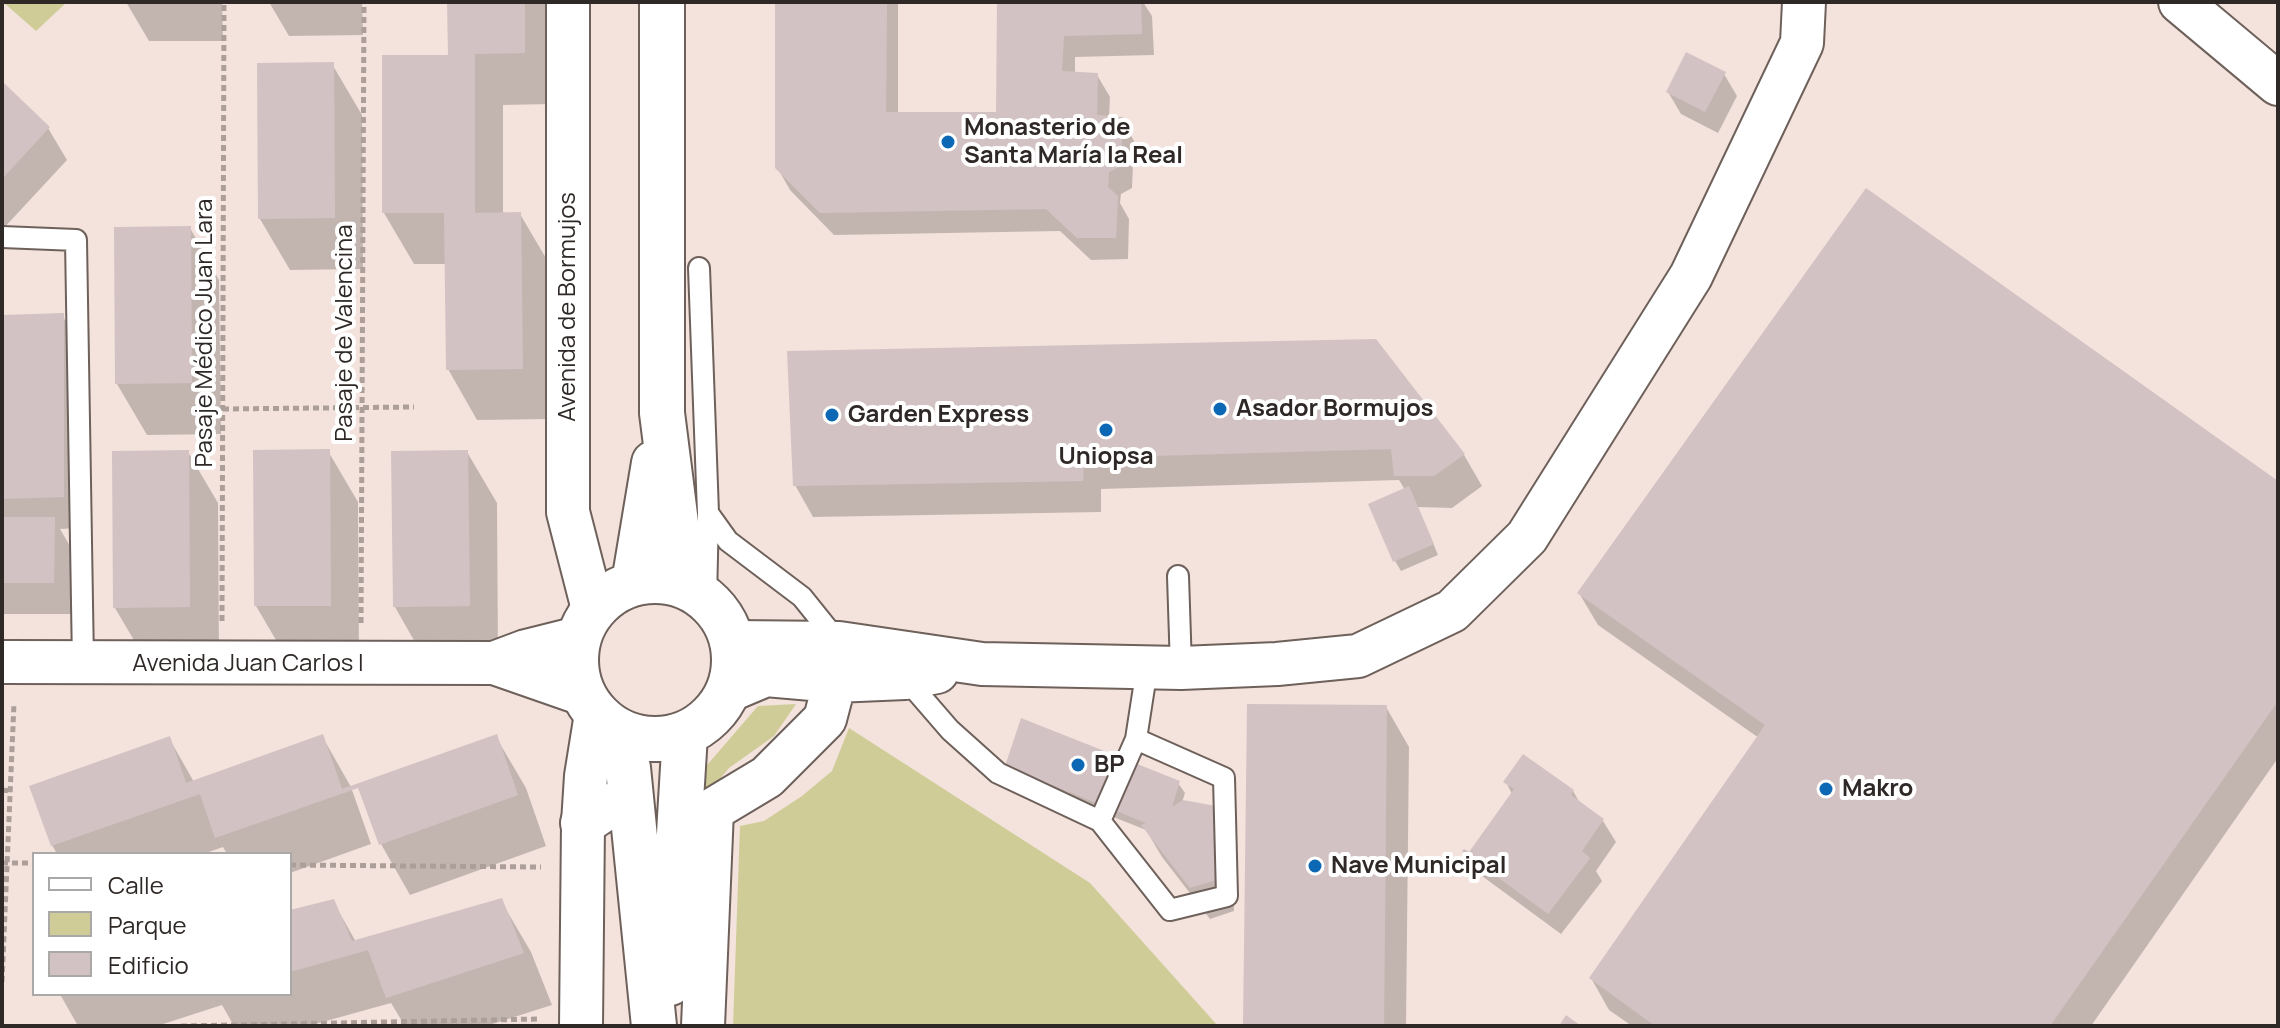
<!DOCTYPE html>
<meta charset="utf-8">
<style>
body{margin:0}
#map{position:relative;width:2280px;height:1028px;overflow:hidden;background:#f3e3dc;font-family:Manrope,sans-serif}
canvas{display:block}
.frame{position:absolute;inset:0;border:4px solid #2e2826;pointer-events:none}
.legend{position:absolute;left:32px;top:852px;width:260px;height:144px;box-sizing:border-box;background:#fff;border:2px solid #aba9a8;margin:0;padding:10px 14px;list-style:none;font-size:24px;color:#2e2826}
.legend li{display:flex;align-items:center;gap:16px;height:40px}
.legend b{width:40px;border:2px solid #aba9a8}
</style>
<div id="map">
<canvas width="2280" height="1028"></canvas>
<div class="frame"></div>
<ul class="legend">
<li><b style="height:10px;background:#fff"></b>Calle</li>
<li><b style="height:22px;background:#cfcc97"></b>Parque</li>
<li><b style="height:22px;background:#d3c2c3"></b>Edificio</li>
</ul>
</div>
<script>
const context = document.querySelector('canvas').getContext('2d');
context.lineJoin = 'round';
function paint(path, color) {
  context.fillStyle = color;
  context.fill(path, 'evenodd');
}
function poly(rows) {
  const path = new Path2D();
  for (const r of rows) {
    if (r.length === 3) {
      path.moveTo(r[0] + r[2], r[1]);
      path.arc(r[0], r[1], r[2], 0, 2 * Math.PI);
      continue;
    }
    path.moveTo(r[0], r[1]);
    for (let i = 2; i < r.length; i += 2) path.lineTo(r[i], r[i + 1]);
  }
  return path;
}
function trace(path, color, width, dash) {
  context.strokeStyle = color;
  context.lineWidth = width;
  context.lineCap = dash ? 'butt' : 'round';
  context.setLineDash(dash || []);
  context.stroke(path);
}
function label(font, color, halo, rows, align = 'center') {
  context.font = font + ' Manrope,sans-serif';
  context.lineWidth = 8;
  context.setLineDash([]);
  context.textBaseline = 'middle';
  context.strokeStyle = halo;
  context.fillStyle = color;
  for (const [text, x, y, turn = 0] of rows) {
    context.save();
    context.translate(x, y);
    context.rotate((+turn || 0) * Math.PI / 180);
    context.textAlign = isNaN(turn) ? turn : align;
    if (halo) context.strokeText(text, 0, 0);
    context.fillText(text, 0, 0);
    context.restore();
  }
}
paint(poly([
 [3,2,67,2,36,31],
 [796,704,774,736,729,768,702,800,695,779,758,706],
 [849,728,1090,883,1218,1026,733,1026,740,826,764,821,802,796,832,771]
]), '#cfcc97');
paint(poly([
 [126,2,222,2,223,41,149,41],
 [269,2,362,2,363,35,289,36],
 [449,2,553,2,554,104,503,105,503,214,520,214,550,265,551,419,477,420,448,369,447,264,414,264,384,213,450,57],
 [777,2,898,2,898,114,998,114,999,2,1143,2,1152,16,1154,55,1075,57,1075,74,1097,75,1110,97,1109,118,1122,119,1134,141,1132,188,1121,194,1120,203,1129,219,1128,259,1091,260,1060,231,834,235,790,190,777,167],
 [332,64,362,115,363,269,290,270,260,219],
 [1724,74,1737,96,1718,133,1681,114,1668,92],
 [2,88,48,128,67,160,2,230],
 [190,228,219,280,221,434,147,435,117,384],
 [62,315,81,347,81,528,60,529,73,551,71,614,2,614,2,317],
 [1375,341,1464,455,1482,486,1452,508,1418,507,1438,555,1401,571,1395,561,1405,490,1399,480,1101,489,1101,512,813,517,795,485],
 [328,451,358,502,359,657,286,657,256,606],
 [188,452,218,503,219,658,145,659,115,608],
 [467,452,497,503,498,657,424,658,395,607],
 [2278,484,2278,758,2091,1026,1632,1026,1609,1010,1591,978,1759,738,1598,625,1579,593],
 [1386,707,1409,747,1406,1026,1245,1026],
 [322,736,351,787,371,844,290,873,290,854,227,854,223,847,203,854,57,854,52,845,169,738,194,782],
 [496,737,526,788,546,846,410,895,381,844],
 [1007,766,1178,783,1185,793,1182,802,1233,840,1234,911,1210,919,1162,857,1146,830,1013,777],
 [1506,782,1573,791,1581,805,1603,821,1616,842,1596,871,1602,881,1561,934,1482,876,1469,854,1512,794],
 [333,901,356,942,501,901,531,952,552,1005,486,1026,405,1026,391,1003,308,1026,234,1026,222,1005,157,1026,78,1026,61,996,60,994,290,994,290,912]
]), '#0003');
paint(poly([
 [447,2,525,2,525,53,475,54,475,213,521,212,523,369,446,370,444,213,382,213,382,55,448,55],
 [775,2,887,2,886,112,996,112,997,2,1141,2,1142,34,1064,36,1062,71,1098,73,1097,115,1123,117,1121,166,1109,172,1108,187,1118,196,1116,238,1077,238,1046,209,820,213,775,168],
 [1686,52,1726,72,1705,112,1666,92],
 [334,62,335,218,258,219,257,63],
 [4,83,50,127,2,179,2,85],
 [1866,188,2278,481,2278,701,2050,1026,1655,1026,1589,978,1765,725,1577,593],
 [191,226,192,383,115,384,114,227],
 [64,313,64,497,2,499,2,315],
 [1376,339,1465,454,1434,476,1394,476,1391,449,1084,458,1083,481,793,486,787,351],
 [330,449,331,606,254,606,253,450],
 [189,450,190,607,113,608,112,451],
 [468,450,470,606,393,607,391,451],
 [1409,486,1434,544,1393,562,1368,504],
 [2,517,55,517,54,583,2,583],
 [1247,704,1387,705,1384,1026,1243,1026],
 [1021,718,1180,781,1172,807,1183,800,1216,806,1216,880,1190,888,1141,825,1146,823,1005,766],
 [323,734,342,789,497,734,518,795,379,845,358,788,215,838,200,794,51,846,29,786,170,736,186,783],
 [1523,754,1574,790,1571,795,1604,819,1582,851,1590,858,1548,914,1462,851,1464,849,1469,852,1514,789,1503,782],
 [502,898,524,953,386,998,368,950,290,972,290,910,334,899,352,941],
 [1566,1015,1581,1026,1559,1026]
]), '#d3c2c3');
const service = poly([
 [2,237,76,240,83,663],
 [699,268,708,513,706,599],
 [708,513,728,541,802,597,839,643],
 [1178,576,1181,668],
 [905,678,950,730,998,773,1100,821,1136,739,1147,668],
 [1100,821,1170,910,1227,896,1224,778,1136,739]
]);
const minor = poly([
 [568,2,568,512,593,609],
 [2180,2,2278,84],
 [733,642,839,643,982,664,1181,668,1277,664,1358,656,1452,611,1527,537,1691,276,1802,43,1804,2],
 [2,662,494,663,583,694],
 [494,663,526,651,578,638],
 [728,691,766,675,835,681,905,678,937,672],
 [581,1026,583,823,586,776,596,714],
 [703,1026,712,810,767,777,825,719,835,681]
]);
const secondary = poly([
 [662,2,662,413,684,586],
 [655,660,79],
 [634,583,654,463],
 [617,731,628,768,654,1026],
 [583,823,608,806,632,812],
 [670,983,685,734]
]);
trace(service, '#6e605a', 24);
trace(minor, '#6e605a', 46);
trace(secondary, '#6e605a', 48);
trace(poly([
 [223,409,414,407],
 [222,621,224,2],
 [361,623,364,2],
 [2,790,10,791],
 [2,863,34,863],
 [290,865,541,867],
 [2,982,14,703],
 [181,1026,540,1019]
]), '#ac9f9a', 5, [6, 4]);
trace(service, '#fff', 20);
trace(minor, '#fff', 42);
trace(secondary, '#fff', 44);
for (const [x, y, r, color] of [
 [948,142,8,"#0c68b5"],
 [1220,409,8,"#0c68b5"],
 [832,415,8,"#0c68b5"],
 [1106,430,8,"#0c68b5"],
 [1078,765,8,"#0c68b5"],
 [1826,789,8,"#0c68b5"],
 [1315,866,8,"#0c68b5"]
]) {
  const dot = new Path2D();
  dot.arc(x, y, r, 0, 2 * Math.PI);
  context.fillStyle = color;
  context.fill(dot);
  trace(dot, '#fff', 3);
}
label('bold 24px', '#2e2826', '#fff', [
 ["Monasterio de",964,128],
 ["Santa María la Real",964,156],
 ["Asador Bormujos",1236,409],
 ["Garden Express",848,415],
 ["Uniopsa",1106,457,"center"],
 ["BP",1094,765],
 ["Makro",1842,789],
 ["Nave Municipal",1331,866]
], 'left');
label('24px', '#2e2826', '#fff', [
 ["Avenida de Bormujos",568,307,-90],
 ["Pasaje Médico Juan Lara",205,333,-90],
 ["Pasaje de Valencina",345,333,-90],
 ["Avenida Juan Carlos I",248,664]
]);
</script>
